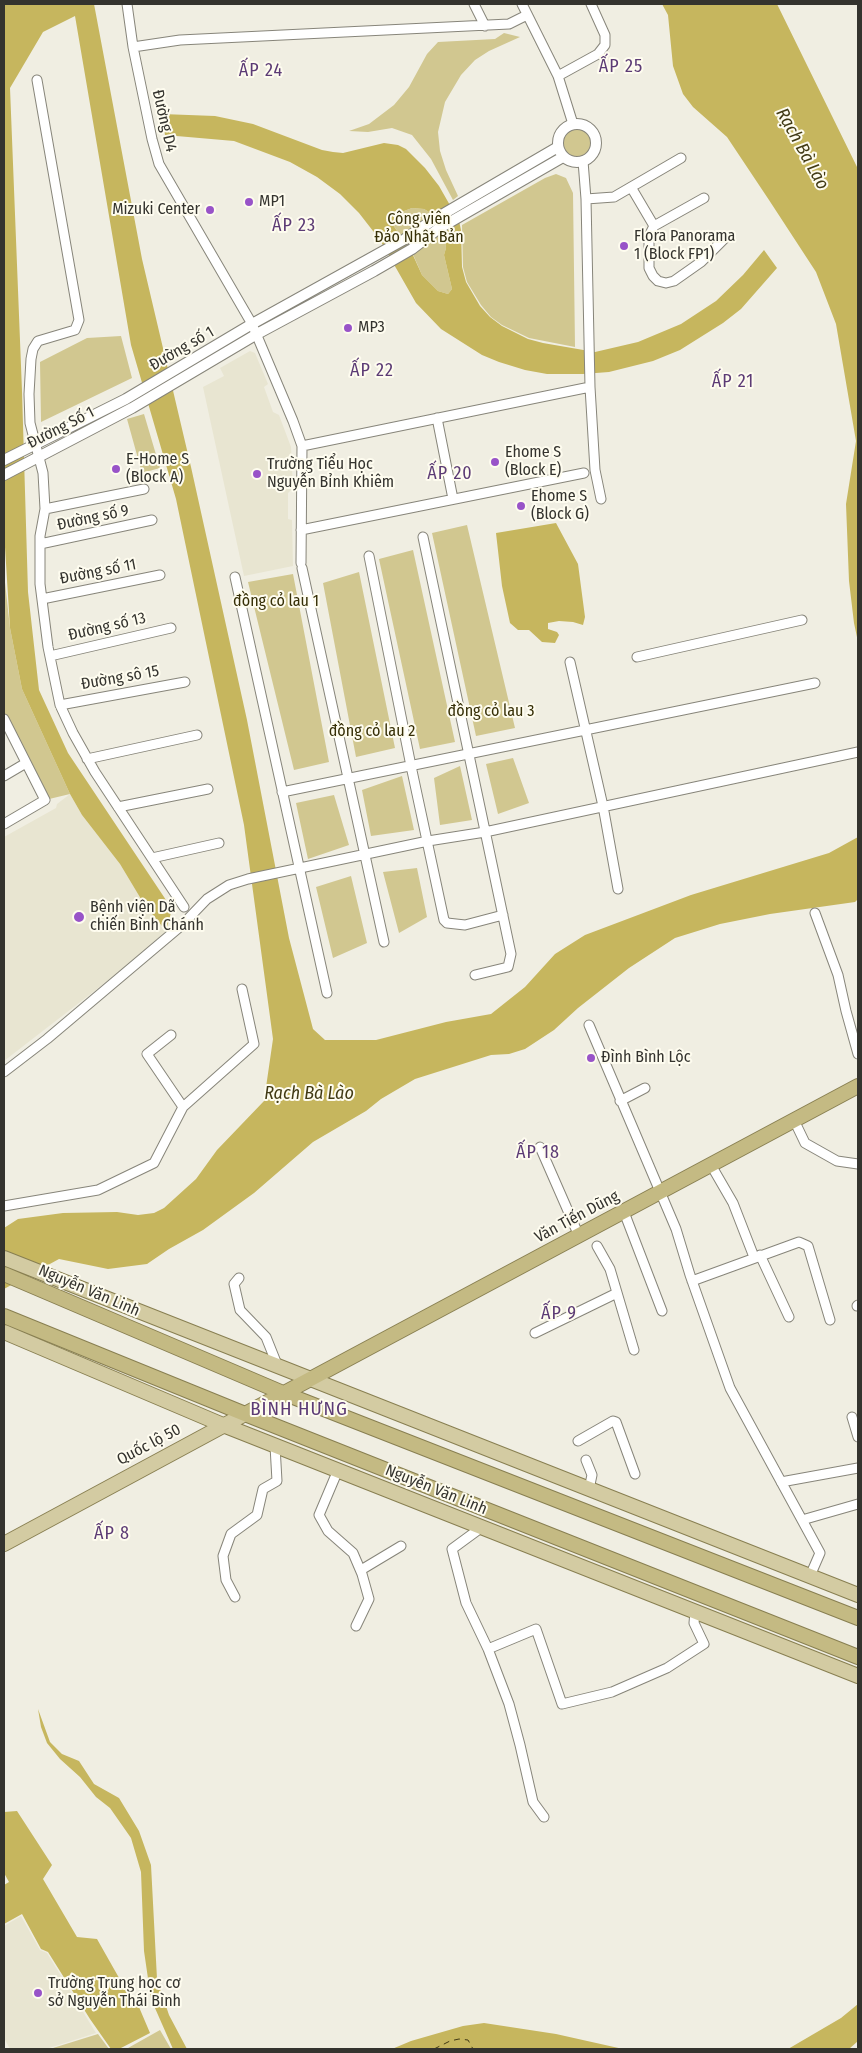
<!DOCTYPE html>
<meta charset="utf-8">
<style>
body{margin:0}
#map{position:relative;width:862px;height:2053px;overflow:hidden;background:#f0eee2;font-family:"Fira Sans Condensed",sans-serif}
canvas{display:block}
.frame{position:absolute;inset:0;border:5px solid #34332e;pointer-events:none}
</style>
<div id="map">
<canvas width="862" height="2053"></canvas>
<div class="frame"></div>
</div>
<script>
const context = document.querySelector('canvas').getContext('2d');
context.lineJoin = 'round';
function paint(path, color) {
  context.fillStyle = color;
  context.fill(path, 'evenodd');
}
function poly(rows) {
  const path = new Path2D();
  for (const r of rows) {
    if (r.length === 3) {
      path.moveTo(r[0] + r[2], r[1]);
      path.arc(r[0], r[1], r[2], 0, 2 * Math.PI);
      continue;
    }
    path.moveTo(r[0], r[1]);
    for (let i = 2; i < r.length; i += 2) path.lineTo(r[i], r[i + 1]);
  }
  return path;
}
function trace(path, color, width, dash) {
  context.strokeStyle = color;
  context.lineWidth = width;
  context.lineCap = dash ? 'butt' : 'round';
  context.setLineDash(dash || []);
  context.stroke(path);
}
function label(font, color, halo, rows, align = 'center') {
  context.font = font + ' "Fira Sans Condensed",sans-serif';
  context.lineWidth = 4;
  context.setLineDash([]);
  context.textBaseline = 'middle';
  context.strokeStyle = halo;
  context.fillStyle = color;
  for (const [text, x, y, turn = 0] of rows) {
    context.save();
    context.translate(x, y);
    context.rotate((+turn || 0) * Math.PI / 180);
    context.textAlign = isNaN(turn) ? turn : align;
    if (halo) context.strokeText(text, 0, 0);
    context.fillText(text, 0, 0);
    context.restore();
  }
}
paint(poly([
 [250,351,255,353,268,384,264,387,273,412,279,415,291,447,293,488,288,493,288,519,292,520,293,566,244,576,203,387,224,376,220,368],
 [70,794,82,815,120,864,144,904,166,931,128,965,4,1061,4,837,56,808,57,804],
 [21,1916,40,1950,47,1953,96,2033,46,2049,10,2049,4,2038,4,1926]
]), '#e8e5d1');
paint(poly([
 [504,33,520,37,489,51,475,60,461,75,445,102,438,132,440,151,446,170,458,196,453,200,431,159,412,135,392,128,368,132,349,131,369,124,394,105,409,87,427,54,438,42,495,39],
 [576,143,15],
 [556,174,566,178,573,193,575,347,529,338,502,325,491,317,481,305,467,282,463,267,462,225,545,178],
 [412,208,424,209,429,212,435,216,444,233,446,248,444,255,452,289,448,294,438,291,422,275,412,252,393,225,394,219,399,213],
 [121,336,132,378,41,422,40,362,87,338],
 [144,414,160,468,142,473,127,419],
 [467,525,515,728,476,736,432,533],
 [413,550,455,742,420,749,379,559],
 [359,572,395,748,356,757,323,583],
 [4,573,10,628,22,689,70,794,45,800,4,719],
 [293,574,329,762,294,770,248,582],
 [513,758,529,803,498,814,486,764],
 [460,766,472,820,440,825,434,778],
 [402,776,414,830,371,836,362,790],
 [334,795,349,845,308,859,296,803],
 [417,868,427,917,399,933,383,872],
 [351,876,367,943,333,958,316,887],
 [160,2030,171,2049,128,2049,128,2048],
 [98,2034,109,2049,53,2048]
]), '#d1c790');
paint(poly([
 [4,4,94,4,142,259,191,467,247,720,289,938,313,1029,325,1040,376,1040,446,1022,491,1014,525,987,555,954,585,935,691,895,829,853,858,837,858,899,855,902,770,914,720,924,675,938,629,968,578,1008,554,1030,525,1049,509,1054,491,1055,415,1079,381,1099,366,1111,313,1142,254,1193,203,1230,169,1249,147,1264,108,1269,59,1259,4,1289,4,1228,18,1219,63,1213,117,1212,138,1215,154,1213,164,1208,196,1179,217,1150,264,1101,273,1039,244,825,176,499,131,345,75,16,43,32,10,88,22,391,28,592,39,690,68,753,172,909,166,931,144,904,120,864,82,815,70,794,22,689,10,628,4,531],
 [662,4,777,4,858,169,858,642,854,623,849,581,846,504,856,441,836,324,816,272,769,200,727,137,693,107,683,94,673,66,668,15],
 [162,114,215,116,253,124,322,150,333,152,343,153,384,143,398,145,406,149,425,168,439,186,459,221,461,230,462,267,466,282,480,306,490,317,502,326,528,339,543,343,595,352,638,342,681,324,716,301,743,275,764,250,777,268,741,309,723,323,680,350,653,361,609,372,583,374,547,374,525,370,499,362,482,355,441,329,416,303,380,240,359,213,340,194,317,177,290,162,234,141,165,135],
 [412,208,424,209,429,212,435,216,444,233,446,248,444,255,452,289,448,294,438,291,422,275,412,253,393,225,394,219,399,213],
 [556,523,578,564,585,617,583,625,573,622,559,621,548,623,548,629,557,632,559,635,555,643,542,642,529,630,518,630,510,623,502,586,496,533],
 [38,1709,50,1742,62,1754,79,1761,94,1784,119,1798,139,1831,151,1865,157,1979,169,2015,187,2049,173,2049,151,1999,144,1951,141,1872,131,1838,110,1808,96,1797,80,1777,60,1759,47,1743,41,1727],
 [17,1811,52,1865,43,1879,77,1937,97,1939,131,1999,136,2000,150,2033,119,2049,111,2049,90,2019,48,1952,41,1949,22,1914,4,1924,4,1885,9,1882,4,1873,4,1812],
 [858,2004,858,2041,849,2049,788,2049,841,2018],
 [484,2023,556,2034,623,2049,392,2049,411,2041,463,2026]
]), '#c6b65e');
trace(poly([
 [434,2049,450,2041,459,2039,468,2040,473,2049]
]), '#413a14', 1, [6, 5]);
const minor = poly([
 [127,4,133,47],
 [474,4,485,26],
 [522,4,558,76,573,124],
 [558,76,598,54,605,45,605,35,591,4],
 [37,80,79,320,75,330,38,341,33,349,31,359,29,394,30,423,43,473,45,509,40,536,40,584,48,647,60,705,73,733,95,772,184,907],
 [583,161,586,199,590,387,595,470,601,499],
 [631,187,654,226,649,236,649,268,653,276,658,281,666,283,674,281,701,262,724,239],
 [586,199,614,197,681,158],
 [654,226,704,198],
 [437,418,453,499],
 [302,446,590,387],
 [45,509,144,489],
 [301,530,584,473],
 [423,537,511,954,508,967,475,975],
 [40,544,152,520],
 [369,556,411,766,444,920,447,923,465,925,503,915],
 [301,563,302,446,293,421,252,324,159,164,152,139,133,47,180,40,509,24,527,15],
 [302,568,384,942],
 [235,577,327,993],
 [42,599,160,575],
 [50,656,171,628],
 [637,657,802,620],
 [570,662,603,806,618,889],
 [60,705,185,682],
 [4,719,45,800,4,824],
 [87,759,197,735],
 [4,776,26,763],
 [282,792,815,683],
 [118,807,208,789],
 [152,858,219,843],
 [815,913,838,975,846,1011,858,1054],
 [589,1025,676,1229,690,1275,730,1388,820,1553,810,1576],
 [171,1035,147,1054,183,1107],
 [4,1072,47,1039,182,925,207,899,229,885,248,879,428,841,485,832,858,752],
 [620,1101,645,1088],
 [794,1120,805,1143,837,1161,858,1164],
 [540,1147,579,1236],
 [711,1165,733,1203,754,1257],
 [4,1206,98,1190,154,1163,183,1107,254,1044,242,989],
 [624,1212,662,1311],
 [597,1246,610,1269,634,1350],
 [760,1255,789,1317],
 [239,1278,234,1284,240,1310,266,1337,278,1367],
 [692,1281,799,1242,808,1246,830,1320],
 [857,1306,858,1305],
 [535,1333,617,1293],
 [852,1417,858,1437],
 [578,1441,613,1421,616,1422,635,1474],
 [586,1460,592,1475,589,1489],
 [338,1470,319,1515,328,1531,353,1553,362,1574,369,1599,356,1626],
 [781,1482,858,1468],
 [802,1520,858,1504],
 [482,1527,452,1549,466,1603,488,1649,509,1704,520,1745,533,1802,544,1817],
 [361,1570,401,1546],
 [235,1597,226,1580,223,1556,231,1534,257,1515,263,1489,277,1481,275,1446],
 [488,1649,536,1629,562,1704,612,1692,667,1668,704,1644,694,1623,695,1612]
]);
const tertiary = poly([
 [577,143,19],
 [4,460,126,399,252,324,405,239,433,220,558,147],
 [4,475,132,408,257,334,374,271,412,249,438,229,563,157]
]);
const primary = poly([
 [4,1258,858,1595],
 [4,1332,223,1425,858,1676],
 [4,1544,245,1414]
]);
const trunk = poly([
 [4,1274,283,1393,858,1618],
 [4,1316,245,1414,858,1657],
 [245,1414,858,1086]
]);
trace(minor, '#87857a', 11);
trace(tertiary, '#87857a', 12);
trace(primary, '#887f51', 16);
trace(trunk, '#887f51', 16);
trace(minor, '#fff', 9);
trace(tertiary, '#fff', 10);
trace(primary, '#d3cba2', 14);
trace(trunk, '#c4ba83', 14);
for (const [x, y, r, color] of [
 [249,202,5,"#9853c8"],
 [210,210,5,"#9853c8"],
 [624,246,5,"#9853c8"],
 [348,328,5,"#9853c8"],
 [495,462,5,"#9853c8"],
 [116,469,5,"#9853c8"],
 [257,474,5,"#9853c8"],
 [521,506,5,"#9853c8"],
 [79,917,6,"#9853c8"],
 [591,1058,5,"#9853c8"],
 [38,1993,5,"#9853c8"]
]) {
  const dot = new Path2D();
  dot.arc(x, y, r, 0, 2 * Math.PI);
  context.fillStyle = color;
  context.fill(dot);
  trace(dot, '#fefcef', 2);
}
label('16px', '#34332e', '#fefcef', [
 ["Đường D4",164,121,77],
 ["Đường số 1",182,349,-30],
 ["Đường Số 1",61,428,-27],
 ["Đường số 9",93,518,-12],
 ["Đường số 11",98,572,-11],
 ["Đường số 13",107,627,-13],
 ["Đường sô 15",120,678,-10],
 ["Văn Tiến Dũng",577,1217,-28],
 ["Nguyễn Văn Linh",89,1291,23],
 ["Quốc lộ 50",149,1445,-28],
 ["Nguyễn Văn Linh",436,1490,22]
]);
label('16px', '#34332e', '#fefcef', [
 ["MP1",259,202],
 ["Mizuki Center",200,210,"right"],
 ["Flora Panorama",634,237],
 ["1 (Block FP1)",634,255],
 ["MP3",358,328],
 ["Ehome S",505,453],
 ["(Block E)",505,471],
 ["E-Home S",126,460],
 ["(Block A)",126,478],
 ["Trường Tiểu Học",267,465],
 ["Nguyễn Bỉnh Khiêm",267,483],
 ["Ehome S",531,497],
 ["(Block G)",531,515],
 ["Bệnh viện Dã",90,908],
 ["chiến Bình Chánh",90,926],
 ["Đình Bình Lộc",601,1058],
 ["Trường Trung học cơ",48,1984],
 ["sở Nguyễn Thái Bình",48,2002]
], 'left');
label('16px', '#362f07', '#fefcef', [
 ["Công viên",419,220],
 ["Đảo Nhật Bản",419,238],
 ["đồng cỏ lau 1",276,602],
 ["đồng cỏ lau 3",491,712],
 ["đồng cỏ lau 2",372,732]
]);
context.letterSpacing = '1px';
label('18px', '#5c3b75', '#fefcef', [
 ["ẤP 25",621,67],
 ["ẤP 24",261,71],
 ["ẤP 23",294,226],
 ["ẤP 22",372,371],
 ["ẤP 21",733,382],
 ["ẤP 20",450,474],
 ["ẤP 18",538,1153],
 ["ẤP 9",559,1314],
 ["ẤP 8",112,1534]
]);
context.letterSpacing = '0px';
label('italic 18px', '#413a14', '#fefcef', [
 ["Rạch Bà Lào",802,149,61],
 ["Rạch Bà Lào",309,1094]
]);
context.letterSpacing = '1px';
label('19px', '#5c3b75', '#fefcef', [
 ["BÌNH HƯNG",299,1410]
]);
context.letterSpacing = '0px';
</script>
